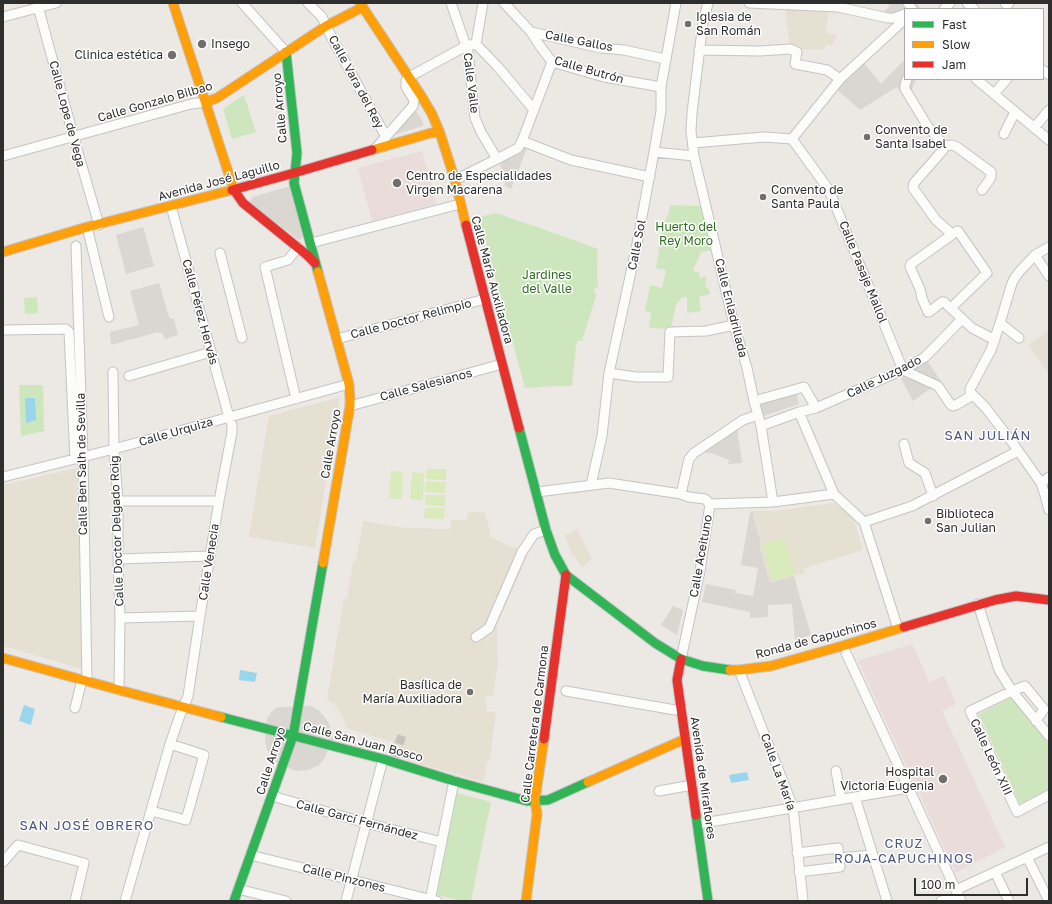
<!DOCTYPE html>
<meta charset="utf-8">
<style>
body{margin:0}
#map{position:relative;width:1052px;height:904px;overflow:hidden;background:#ece8e4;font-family:"Golos Text",sans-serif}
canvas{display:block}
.frame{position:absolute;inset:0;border:4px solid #2e2e2e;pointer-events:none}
.legend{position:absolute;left:904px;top:8px;width:140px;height:72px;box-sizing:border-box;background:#fff;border:1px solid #ababab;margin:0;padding:5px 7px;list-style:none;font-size:12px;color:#2e2e2e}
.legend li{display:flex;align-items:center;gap:8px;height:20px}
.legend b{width:20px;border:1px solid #ababab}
.scale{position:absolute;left:914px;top:878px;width:114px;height:18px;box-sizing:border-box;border:2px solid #2e2e2e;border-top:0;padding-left:5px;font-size:12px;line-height:14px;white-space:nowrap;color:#2e2e2e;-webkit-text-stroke:3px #fff;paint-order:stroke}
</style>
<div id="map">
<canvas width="1052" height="904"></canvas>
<div class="frame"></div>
<ul class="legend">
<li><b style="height:5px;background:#30b455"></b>Fast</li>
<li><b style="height:5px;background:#ff9f0a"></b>Slow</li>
<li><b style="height:5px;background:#e5322d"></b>Jam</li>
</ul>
<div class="scale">100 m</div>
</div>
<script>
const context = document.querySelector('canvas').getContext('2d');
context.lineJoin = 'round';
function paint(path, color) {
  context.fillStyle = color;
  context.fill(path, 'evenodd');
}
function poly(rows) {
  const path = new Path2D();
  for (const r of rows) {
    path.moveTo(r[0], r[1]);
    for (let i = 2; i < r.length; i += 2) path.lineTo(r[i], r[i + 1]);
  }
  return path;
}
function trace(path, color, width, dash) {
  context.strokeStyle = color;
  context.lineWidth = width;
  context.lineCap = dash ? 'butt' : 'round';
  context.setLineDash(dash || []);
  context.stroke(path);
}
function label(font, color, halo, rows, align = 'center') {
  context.font = font + ' "Golos Text",sans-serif';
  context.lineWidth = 3;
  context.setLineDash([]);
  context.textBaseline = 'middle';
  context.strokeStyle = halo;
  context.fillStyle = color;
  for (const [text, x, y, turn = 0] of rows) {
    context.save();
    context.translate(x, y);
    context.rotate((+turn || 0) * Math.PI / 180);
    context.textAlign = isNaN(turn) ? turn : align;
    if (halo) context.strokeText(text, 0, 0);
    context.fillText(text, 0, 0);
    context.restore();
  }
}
paint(poly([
 [785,9,829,11,826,32,837,35,832,46,827,44,824,50,790,49],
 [1049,330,1049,374,1028,345],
 [340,397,315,548,249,537,269,416],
 [77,468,82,669,3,646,3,485],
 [833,503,836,504,853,519,856,527,863,550,804,568,805,573,770,583,759,545,761,544,753,514,755,511,776,511],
 [468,511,485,513,490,532,490,537,512,547,518,548,527,556,497,625,498,662,493,696,485,695,487,711,496,712,490,760,488,760,483,782,390,755,393,742,346,728,344,720,340,712,334,704,327,699,344,599,347,599,353,561,356,561,363,521,407,528,451,529,451,520,467,520],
 [577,529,592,559,582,567,571,553,565,535]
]), '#e6e0d3');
paint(poly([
 [422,151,427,168,428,168,436,204,372,221,358,168],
 [912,644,929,682,944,676,956,704,942,711,1005,847,956,873,858,661]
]), '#e9dcdb');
paint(poly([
 [244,95,256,132,232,139,223,109],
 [670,205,703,206,714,250,701,252,693,271,699,272,700,278,705,276,707,280,705,282,707,288,708,288,710,294,699,297,701,311,687,313,687,297,682,297,676,305,671,329,649,328,651,312,645,311,650,285,662,288,666,270,656,268,662,229,669,212],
 [496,213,557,234,598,249,597,265,598,287,595,288,594,293,597,293,582,341,578,340,576,345,572,386,554,386,525,388,479,217],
 [37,297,38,313,25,314,24,298],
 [19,385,43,385,44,431,21,436],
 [1011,698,1049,744,1049,790,1020,804,979,714],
 [457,793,491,802,471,901,463,901,436,895]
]), '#cee6be');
paint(poly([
 [427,469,446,469,446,480,426,479],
 [391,471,403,472,402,499,389,498],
 [412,472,424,473,423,500,410,499],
 [426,482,446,482,445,493,425,492],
 [425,495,445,495,445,506,425,505],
 [425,508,445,508,444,519,424,518],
 [784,538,795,574,773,581,762,544]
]), '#d9eabb');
paint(poly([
 [889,3,916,3,920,7,918,9,905,9,905,23,863,62,881,84,905,59,905,79,916,79,911,91,904,95,897,87,860,110,835,88,894,23,881,19,884,11,890,6,888,4],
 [415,109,423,122,423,126,390,136,409,117],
 [523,147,527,148,511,189,505,186,505,175,497,159],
 [290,186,303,238,299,240,249,203,253,197],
 [143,227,154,266,126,274,116,235],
 [159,283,169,317,170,317,171,319,174,319,178,335,165,339,164,335,163,336,162,333,159,333,158,332,111,345,110,332,139,325,130,291],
 [926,359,941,381,913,401,899,375],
 [796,393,799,404,761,417,758,402],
 [737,428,742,463,728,464,729,460,711,453,703,452],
 [755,511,753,515,761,544,759,545,770,583,794,576,811,635,795,640,792,604,768,605,768,617,750,618,750,612,702,602,706,584,736,590,735,593,753,596,758,568,741,565,750,512],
 [673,606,683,610,677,635,661,625],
 [311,706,318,710,324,716,329,723,332,732,333,740,324,759,319,765,308,770,296,771,277,763,267,750,265,741,266,722,268,718,267,717,268,715,269,716,271,714,270,713,271,712,277,707,278,708,281,707]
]), '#dad6d2');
paint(poly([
 [25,398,35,398,36,420,26,423],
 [240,670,257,673,255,682,239,680],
 [24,705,35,709,31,725,19,721],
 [747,772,749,780,731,783,729,775]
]), '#99d6ec');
trace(poly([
 [395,757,402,735]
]), '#c6c3c0', 9, [9, 4.5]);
const street = poly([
 [37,3,77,149,99,225],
 [242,3,286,52],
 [308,3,322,17,331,36,386,137],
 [451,3,468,52,475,118,481,132,497,159],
 [504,3,531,32,601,48,624,50,665,59],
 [708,3,703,22,692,113,691,131,694,156,734,325,747,368,754,401,758,415,761,426,799,412,816,408,804,387,754,401],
 [749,3,838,7,888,18,894,18,905,14],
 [908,3,912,9],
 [967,3,974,9],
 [1005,3,1007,5,1009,3],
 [944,9,950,3],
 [3,17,56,3],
 [531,32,540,46,552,62,604,77,661,87],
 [476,44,498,67,534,110],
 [476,44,483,3],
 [699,50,760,51,790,49,797,52,795,64,827,70,840,79],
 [1043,70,1049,75],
 [907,79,905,85,905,89,928,127,945,146,943,150,914,183,913,188,936,220,952,234],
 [976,79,1049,140],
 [994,94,1007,79],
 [1034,128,1049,110],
 [1004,134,1015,112],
 [792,139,829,190,903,370,938,386,951,405,953,406,956,405,973,395],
 [522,141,571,160,650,177],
 [693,143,764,137,792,139,840,79,905,19],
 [945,146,952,145,957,147,991,172,991,176,990,179,982,190],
 [376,148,413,106,414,100,406,87,406,81,409,77,466,46,476,44],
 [654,152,694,156],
 [3,156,191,104,206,102],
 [455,180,497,159,518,148,522,141,552,62],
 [87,227,109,317],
 [311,243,460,204],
 [76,246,83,457,87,681],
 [1049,247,1035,255,1020,271,1016,276,1012,283,1000,323,991,350,970,389,970,392,985,407,1012,442,1041,483,1045,495,1049,510],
 [220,253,242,338],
 [1035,255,1049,276],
 [951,308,987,273,958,231,957,231,911,264,910,267,920,289,922,298,928,312,929,312,942,302,944,302,972,328,995,340],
 [1000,323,1019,338],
 [3,330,66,329,69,332,75,459],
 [337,339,485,299],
 [113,372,114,449,118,501,118,559,120,618,119,690],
 [609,373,636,377,668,377,670,332,706,331,734,325],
 [129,376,211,352],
 [296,399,265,267,288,260,298,247],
 [350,406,502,364],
 [816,408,903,370,925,357,962,319],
 [799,412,834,494],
 [761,426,773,502],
 [904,444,909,463,925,473,933,496],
 [3,477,114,449,349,384],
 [1041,483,1049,477],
 [591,485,602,436,609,373,636,249,654,152,661,111,661,87,676,3],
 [537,492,609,483,681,494,689,459,694,453,743,420,758,415],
 [681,494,689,497,705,499,710,504,773,502,834,494,864,522,898,629],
 [118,501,219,501],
 [864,522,912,506,1018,451],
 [118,559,210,556],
 [978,604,999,670,1012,691,1049,736],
 [120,618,200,616],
 [476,637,489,628,522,552,534,534,546,530],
 [846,653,961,901],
 [681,659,700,571,710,504],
 [739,670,793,807,803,901],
 [566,691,675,710],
 [75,708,82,680],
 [1036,721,1044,709,1025,686,1012,691,970,711,1017,812,1049,795],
 [836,771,841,799],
 [659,791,692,785],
 [272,796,366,823,442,842],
 [855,797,887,901],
 [151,811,186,820,204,755,170,744],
 [698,824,908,788],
 [797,853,838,848,839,858,840,867,799,872],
 [250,855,437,901],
 [1027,857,1049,901],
 [839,858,872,855],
 [3,862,18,845,84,863,75,901],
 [995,872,1009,901],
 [238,889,286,901],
 [956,890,1049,847],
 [125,901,170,744,179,718,188,696,200,616,219,501,232,432,232,425,227,410,171,206],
 [346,901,383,759],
 [430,901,454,781],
 [941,901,959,898]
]);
const fast = poly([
 [286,52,297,153,294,183,318,272],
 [519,428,546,530,555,555,566,575,655,643,681,659,703,666,730,670],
 [221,717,383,759,454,781,527,801,548,800,588,782],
 [696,815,708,901],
 [234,901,293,736,323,563]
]);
const slow = poly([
 [173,3,234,190],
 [360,3,422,97,432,114,440,133,455,180,466,225],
 [206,102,217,98,326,26,363,7],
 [372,150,431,133,437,132,440,133],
 [3,252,87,227,232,190],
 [318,272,349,384,350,397,350,406,323,563],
 [3,658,119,690,221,717],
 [730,670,739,670,771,666,842,646,904,627],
 [588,782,685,739],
 [526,901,537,814,535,800,544,739]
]);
const jam = poly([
 [232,190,287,175,372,150],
 [234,190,243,203,307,255,315,263],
 [466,225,519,428],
 [904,627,995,600,1016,596,1049,600],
 [681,659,677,680,696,815],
 [544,739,566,575]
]);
trace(street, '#c5c4c5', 11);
trace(fast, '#c5c4c5', 11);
trace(slow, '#c5c4c5', 11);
trace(jam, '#c5c4c5', 11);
trace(street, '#fcfcfb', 9);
trace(fast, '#30b455', 9);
trace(slow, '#ff9f0a', 9);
trace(jam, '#e5322d', 9);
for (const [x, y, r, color] of [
 [688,24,4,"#706f6e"],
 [202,44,5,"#706f6e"],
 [172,55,5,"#706f6e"],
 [867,137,4,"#706f6e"],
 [397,183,5,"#706f6e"],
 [763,197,4,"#706f6e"],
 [928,521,4,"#706f6e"],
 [470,692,4,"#706f6e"],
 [943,779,5,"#706f6e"]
]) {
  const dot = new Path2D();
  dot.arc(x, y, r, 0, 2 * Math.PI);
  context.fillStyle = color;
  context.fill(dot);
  trace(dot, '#fff', 1.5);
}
label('12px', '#2e2e2e', '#fff', [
 ["Iglesia de",696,17],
 ["San Román",696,31],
 ["Insego",211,44],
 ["Clinica estética",163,55,"right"],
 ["Convento de",875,130],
 ["Santa Isabel",875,144],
 ["Centro de Especialidades",406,176],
 ["Virgen Macarena",406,190],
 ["Convento de",771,190],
 ["Santa Paula",771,204],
 ["Biblioteca",936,514],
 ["San Julian",936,528],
 ["Basílica de",462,685,"right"],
 ["María Auxiliadora",462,699,"right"],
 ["Hospital",934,772,"right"],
 ["Victoria Eugenia",934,786,"right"]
], 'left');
label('12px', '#2e2e2e', '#fff', [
 ["Calle Gallos",579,41,11],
 ["Calle Butrón",589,70,16],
 ["Calle Vara del Rey",356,82,62],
 ["Calle Valle",471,83,83],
 ["Calle Gonzalo Bilbao",155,102,-16],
 ["Calle Arroyo",280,108,-95],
 ["Calle Lope de Vega",67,114,75],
 ["Avenida José Laguillo",219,181,-15],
 ["Calle Sol",637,245,-79],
 ["Calle Pasaje Mallol",863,272,68],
 ["Calle María Auxiliadora",492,280,75],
 ["Calle Enladrillada",731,308,76],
 ["Calle Pérez Hervás",200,312,75],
 ["Calle Doctor Relimpio",411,319,-15],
 ["Calle Juzgado",884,377,-26],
 ["Calle Salesianos",426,385,-15],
 ["Calle Urquiza",176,432,-16],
 ["Calle Arroyo",331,444,-80],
 ["Calle Ben Salh de Sevilla",82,464,-91],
 ["Calle Doctor Delgado Roig",117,531,-92],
 ["Calle Aceituno",701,556,-80],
 ["Calle Venecia",209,562,-81],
 ["Ronda de Capuchinos",816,639,-15],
 ["Calle Carretera de Carmona",535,724,-83],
 ["Calle San Juan Bosco",363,742,15],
 ["Calle León XIII",991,757,65],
 ["Calle Arroyo",271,761,-72],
 ["Calle La María",778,772,70],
 ["Avenida de Miraflores",703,778,82],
 ["Calle Garcí Fernández",357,820,15],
 ["Calle Pinzones",344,878,14]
]);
label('12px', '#2c6e1b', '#fff', [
 ["Huerto del",686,227],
 ["Rey Moro",686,241],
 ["Jardines",547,275],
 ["del Valle",547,289]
]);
context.letterSpacing = '1px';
label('13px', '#4d5680', '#fff', [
 ["SAN JULIÁN",988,436],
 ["SAN JOSÉ OBRERO",87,826],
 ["CRUZ",904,844],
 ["ROJA-CAPUCHINOS",904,859]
]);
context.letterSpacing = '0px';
</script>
